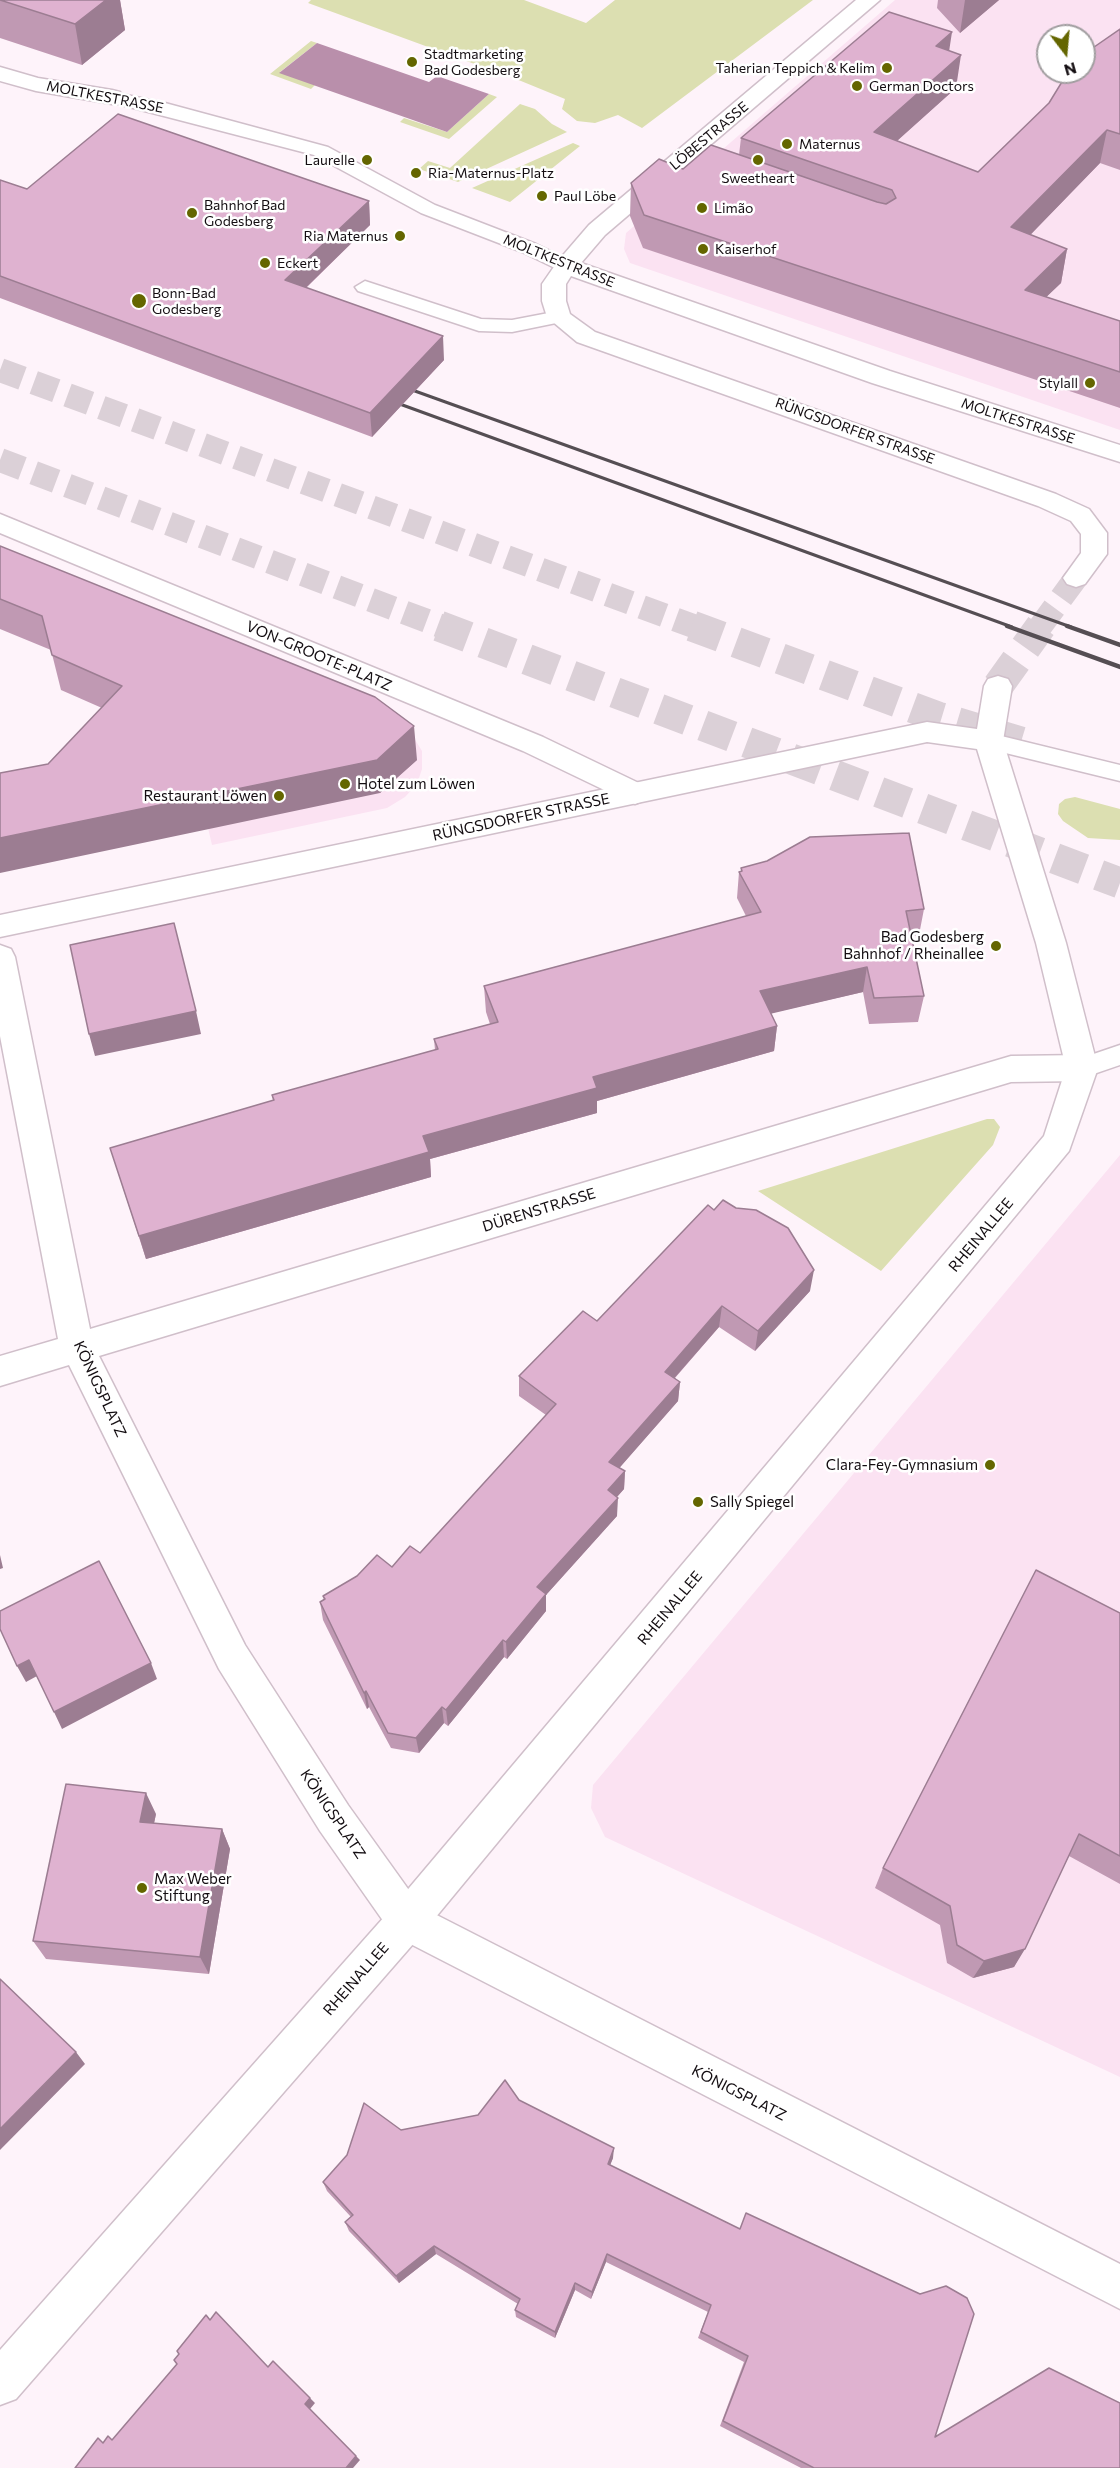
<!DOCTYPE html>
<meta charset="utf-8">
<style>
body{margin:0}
#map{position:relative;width:1120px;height:2468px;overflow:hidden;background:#fef3fa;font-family:Commissioner,sans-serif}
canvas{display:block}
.north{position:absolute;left:1036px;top:24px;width:60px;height:60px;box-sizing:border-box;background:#fff;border:2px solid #a19ea0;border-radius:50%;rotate:164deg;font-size:16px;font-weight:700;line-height:24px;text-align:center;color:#130d11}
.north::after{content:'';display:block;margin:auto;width:21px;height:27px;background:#646600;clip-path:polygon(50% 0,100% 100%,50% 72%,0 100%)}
</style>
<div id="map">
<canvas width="1120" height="2468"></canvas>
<div class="north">N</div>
</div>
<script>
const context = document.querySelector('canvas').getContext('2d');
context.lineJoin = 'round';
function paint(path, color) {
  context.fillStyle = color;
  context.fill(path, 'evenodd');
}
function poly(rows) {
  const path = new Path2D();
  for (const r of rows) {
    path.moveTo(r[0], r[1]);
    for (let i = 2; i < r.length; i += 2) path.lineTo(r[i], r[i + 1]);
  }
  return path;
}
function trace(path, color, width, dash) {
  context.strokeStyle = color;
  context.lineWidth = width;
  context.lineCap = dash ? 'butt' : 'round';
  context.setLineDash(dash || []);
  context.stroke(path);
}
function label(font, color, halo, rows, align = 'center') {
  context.font = font + ' Commissioner,sans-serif';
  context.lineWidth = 5;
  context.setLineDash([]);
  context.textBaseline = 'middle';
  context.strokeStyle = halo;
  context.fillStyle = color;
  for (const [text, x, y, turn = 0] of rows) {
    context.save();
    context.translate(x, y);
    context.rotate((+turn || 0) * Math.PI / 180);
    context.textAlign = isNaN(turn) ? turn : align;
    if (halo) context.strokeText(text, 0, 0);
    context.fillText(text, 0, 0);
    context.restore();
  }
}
paint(poly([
 [895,0,1120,0,1120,430,630,263,624,249,626,233],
 [1048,36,1084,36,1084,72,1048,72],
 [414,738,422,751,422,769,417,784,405,797,387,808,212,845,195,773],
 [1120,1155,1120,2077,605,1837,591,1808,593,1785]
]), '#fbe2f2');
paint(poly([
 [311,0,524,0,586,23,615,0,813,0,642,128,618,115,595,123,577,121,562,109,565,99,521,81,308,3],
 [311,41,317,43,280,72,315,85,311,89,270,74],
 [489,94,497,97,449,139,400,122,404,118,447,132],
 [520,104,535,109,552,124,567,132,458,182,419,169,428,161,450,168],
 [573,143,580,146,510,202,472,188],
 [1075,797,1120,809,1120,840,1088,838,1063,821,1058,814,1059,804,1065,799],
 [987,1119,994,1119,1000,1127,993,1145,881,1271,758,1191]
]), '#dcdfb1');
paint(poly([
 [317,43,429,82,437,76,489,94,447,132,279,73]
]), '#b98fab');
trace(poly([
 [1040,627,1076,578]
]), '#dbd0d7', 24, [24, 12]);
trace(poly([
 [998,686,1041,626]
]), '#dbd0d7', 31, [31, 16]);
trace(poly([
 [0,370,696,627],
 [0,460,443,627]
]), '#dbd0d7', 24, [24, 12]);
trace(poly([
 [439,626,1120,883],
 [692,626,938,717,1021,742]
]), '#dbd0d7', 31, [31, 16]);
const lane = poly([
 [112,92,165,103,328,147,435,205,536,244,573,262,576,266,573,270,559,270,522,252,421,213,314,155,106,101,103,97,112,92],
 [365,281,481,319,512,320,559,311,566,313,569,317,566,321,512,332,479,331,358,291,355,287,365,281],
 [989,733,1120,765,1120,781,981,747,977,741,981,735,989,733],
 [1120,1045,1120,1065,1082,1078,1073,1075,1069,1068,1073,1061,1120,1045]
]);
const street = poly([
 [0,67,38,78,112,90,120,92,123,97,120,102,112,104,36,91,0,81,0,67],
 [0,514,543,737,645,786,649,793,645,800,635,804,625,800,523,751,0,533,0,514],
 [0,945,11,949,15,957,90,1329,1011,1056,1082,1055,1093,1059,1098,1068,1093,1077,1082,1081,1011,1082,99,1356,245,1645,348,1805,421,1907,1120,2264,1120,2309,393,1935,320,1831,219,1669,69,1365,0,1386,0,1356,58,1339,0,1036,0,945]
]);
const secondary = poly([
 [856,0,880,0,605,235,581,263,890,371,1120,445,1120,462,872,383,571,276,566,284,566,301,570,314,595,332,1056,494,1089,509,1107,533,1107,554,1085,584,1076,587,1067,584,1063,578,1081,553,1081,534,1071,521,1038,506,577,342,547,317,542,301,542,284,558,261,589,225,856,0],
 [998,676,1008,679,1012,686,1003,741,1066,943,1098,1068,1069,1151,421,1935,16,2399,0,2405,0,2350,393,1907,1044,1136,1066,1068,1036,943,977,749,927,742,0,937,0,915,927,722,977,729,984,686,988,679,998,676]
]);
trace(lane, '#d0bfca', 3);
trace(street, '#d0bfca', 3);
trace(secondary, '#d0bfca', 3);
paint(lane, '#fff');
paint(street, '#fff');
paint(secondary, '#fff');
trace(poly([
 [401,386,1071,627],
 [386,399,1012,627]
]), '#554e53', 3);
trace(poly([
 [1007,626,1120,667],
 [1067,626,1120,645]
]), '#554e53', 4.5);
paint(poly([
 [0,0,120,0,125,30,82,65,0,38],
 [938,0,999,0,960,33,937,8],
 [1120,29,1120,170,1100,163,1030,235,1067,249,1061,283,1046,297,1120,321,1120,408,643,248,630,216,631,183,739,155,741,138,950,51,956,88,897,141,978,172,1049,103],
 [0,180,27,189,369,201,370,225,306,288,444,360,372,437,0,298],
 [0,546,417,760,380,793,48,764,102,708,61,690,51,650,0,629],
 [741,868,924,909,919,935,911,936,924,996,918,1022,869,1024,863,992,771,1013,777,1026,774,1051,597,1101,597,1113,430,1159,431,1177,146,1259,110,1148,273,1101,272,1095,435,1050,434,1039,490,1024,486,1012,484,986,746,916,737,898,739,872,741,872],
 [810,1291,755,1351,719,1327,675,1378,680,1382,678,1401,619,1468,625,1471,624,1489,617,1497,617,1516,546,1595,546,1611,507,1659,504,1657,448,1726,444,1723,419,1753,391,1748,369,1707,367,1709,323,1620,320,1602,324,1600,323,1596,392,1567,420,1553,546,1415,519,1396,519,1376,597,1321],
 [1120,1613,1120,1884,1069,1856,1014,1967,973,1978,947,1963,940,1925,875,1888,883,1868],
 [156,1814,154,1823,222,1829,230,1849,209,1974,46,1959,33,1941],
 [519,2100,613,2158,610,2165,935,2437,1120,2468,801,2468,720,2426,744,2362,698,2338,708,2312,606,2262,591,2299,575,2290,555,2338,516,2317,515,2310,518,2304,436,2254,399,2283,349,2231,345,2222,351,2217,327,2191,323,2182,401,2130,478,2115]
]), '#c099b3');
paint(poly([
 [106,0,120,0,125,30,82,65,75,24],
 [965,0,999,0,960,33],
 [952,32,947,65,936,46],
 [961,55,956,88,870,165,874,132],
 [1107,130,1100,163,1005,261,1011,227],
 [369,201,370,225,288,305,285,280],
 [1067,249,1061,283,1019,323,1025,290],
 [443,336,444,360,372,437,370,413],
 [414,726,417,760,380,793,0,873,0,838],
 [867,967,863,992,757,1017,760,991],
 [196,1011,201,1034,95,1056,89,1034],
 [777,1026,774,1051,597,1101,597,1113,430,1159,431,1177,146,1259,139,1236,593,1077],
 [814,1270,810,1291,755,1351,758,1331],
 [722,1306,719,1327,663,1391,665,1372],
 [680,1382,678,1401,608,1481,609,1462],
 [625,1471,624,1489,607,1508,608,1490],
 [618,1498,617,1516,546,1595,546,1611,507,1659,506,1642,537,1587],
 [0,1555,3,1568,0,1569],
 [503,1640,504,1657,448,1726,446,1710],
 [29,1660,37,1676,26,1682,17,1666],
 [151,1663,157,1679,62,1729,54,1712],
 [366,1691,369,1707,367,1709,364,1693],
 [442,1707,444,1723,419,1753,416,1738],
 [146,1793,156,1814,150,1842,140,1822],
 [222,1829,230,1849,209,1974,200,1957],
 [1025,1949,1014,1967,973,1978,984,1961],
 [76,2052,85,2064,0,2150,0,2129],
 [614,2148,613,2158,607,2173,608,2164],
 [434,2246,436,2254,399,2283,396,2276],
 [607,2254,606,2262,591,2299,592,2292],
 [575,2283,575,2290,555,2338,555,2332],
 [310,2398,315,2403,310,2409,305,2404],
 [356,2456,360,2460,353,2468,346,2468]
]), '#9c7d92');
const building = poly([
 [0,0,106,0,75,24,0,0],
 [889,12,952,32,936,46,961,55,874,132,978,172,1049,103,1068,72,1084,72,1084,54,1120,29,1120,134,1107,130,1011,227,1067,249,1025,290,1120,321,1120,372,644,215,631,183,659,159,683,169,711,145,877,202,886,204,896,198,892,190,741,138,889,12],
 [118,114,369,201,285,280,443,336,370,413,0,276,0,180,27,189,118,114],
 [0,546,375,697,414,726,377,760,0,838,0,773,48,764,122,686,52,655,42,616,0,599,0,546],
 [909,833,924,909,906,911,924,996,874,998,867,967,760,991,777,1026,593,1077,597,1088,423,1136,429,1152,139,1236,110,1148,274,1100,272,1095,438,1049,434,1039,498,1022,484,986,761,912,739,872,742,871,741,868,767,861,810,837,909,833],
 [174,923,196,1011,89,1034,70,945,174,923],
 [723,1200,736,1208,756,1210,788,1228,814,1270,758,1331,722,1306,665,1372,680,1382,609,1462,625,1471,608,1490,618,1498,537,1587,546,1594,506,1642,503,1640,446,1710,442,1707,416,1738,388,1733,366,1691,364,1693,320,1602,325,1599,323,1596,357,1576,377,1555,392,1567,410,1546,420,1553,556,1404,519,1376,583,1311,597,1321,708,1205,714,1210,723,1200],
 [99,1561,151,1663,54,1712,29,1660,17,1666,0,1629,0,1611,99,1561],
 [1036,1570,1120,1613,1120,1856,1079,1834,1025,1949,984,1961,957,1945,950,1906,883,1868,1036,1570],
 [66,1784,146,1793,140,1822,222,1829,200,1957,33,1941,66,1784],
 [0,1979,76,2052,0,2129,0,1979],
 [505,2080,519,2100,614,2148,608,2164,740,2229,746,2213,920,2294,946,2286,967,2298,974,2314,935,2437,1049,2368,1120,2403,1120,2468,814,2468,723,2421,748,2356,701,2332,711,2305,607,2254,592,2292,575,2283,555,2332,515,2310,520,2299,434,2246,396,2276,345,2222,353,2215,323,2182,347,2155,364,2103,401,2130,478,2115,505,2080],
 [216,2312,268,2367,273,2361,310,2398,305,2404,356,2456,346,2468,75,2468,98,2438,103,2443,108,2436,112,2440,177,2364,174,2360,179,2354,177,2351,206,2315,210,2320,216,2312]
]);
paint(building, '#dfb2d0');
trace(building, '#9c7d92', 1.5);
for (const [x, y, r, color] of [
 [412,62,6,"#646600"],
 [887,68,6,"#646600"],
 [857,86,6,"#646600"],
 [787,144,6,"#646600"],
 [367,160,6,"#646600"],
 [758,160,6,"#646600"],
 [416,173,6,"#646600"],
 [542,196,6,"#646600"],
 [702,208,6,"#646600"],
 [192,213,6,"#646600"],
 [400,236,6,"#646600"],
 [703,249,6,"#646600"],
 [265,263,6,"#646600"],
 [139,301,8,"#646600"],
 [1090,383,6,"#646600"],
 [345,784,6,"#646600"],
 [279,796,6,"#646600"],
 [996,946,6,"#646600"],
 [990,1465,6,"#646600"],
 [698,1502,6,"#646600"],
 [142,1888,6,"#646600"]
]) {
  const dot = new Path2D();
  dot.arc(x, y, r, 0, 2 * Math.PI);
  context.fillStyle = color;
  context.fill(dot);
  trace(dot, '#fff', 2);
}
label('14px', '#130d11', '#fff', [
 ["Stadtmarketing",424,54],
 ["Bad Godesberg",424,70],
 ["Taherian Teppich & Kelim",875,68,"right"],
 ["German Doctors",869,86],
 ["Maternus",799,144],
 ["Laurelle",355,160,"right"],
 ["Ria-Maternus-Platz",428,173],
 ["Sweetheart",758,178,"center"],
 ["Paul Löbe",554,196],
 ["Bahnhof Bad",204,205],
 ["Godesberg",204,221],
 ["Limão",714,208],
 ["Ria Maternus",388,236,"right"],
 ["Kaiserhof",715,249],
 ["Eckert",277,263],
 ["Bonn-Bad",152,293],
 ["Godesberg",152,309],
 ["Stylall",1078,383,"right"]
], 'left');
label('14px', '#130d11', '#fff', [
 ["MOLTKESTRASSE",105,97,11],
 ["LÖBESTRASSE",709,136,-40],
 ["MOLTKESTRASSE",559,261,22],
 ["MOLTKESTRASSE",1018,421,18],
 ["RÜNGSDORFER STRASSE",855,431,20]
]);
label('15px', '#130d11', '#fff', [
 ["VON-GROOTE-PLATZ",319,656,23],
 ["RÜNGSDORFER STRASSE",521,817,-12],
 ["DÜRENSTRASSE",539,1210,-17],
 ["RHEINALLEE",981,1235,-50],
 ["KÖNIGSPLATZ",100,1389,65],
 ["RHEINALLEE",670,1608,-50],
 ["KÖNIGSPLATZ",333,1814,56],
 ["RHEINALLEE",356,1979,-49],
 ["KÖNIGSPLATZ",739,2093,27]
]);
label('15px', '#130d11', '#fff', [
 ["Hotel zum Löwen",357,784],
 ["Restaurant Löwen",267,796,"right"],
 ["Bad Godesberg",984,937,"right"],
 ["Bahnhof / Rheinallee",984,954,"right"],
 ["Clara-Fey-Gymnasium",978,1465,"right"],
 ["Sally Spiegel",710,1502],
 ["Max Weber",154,1879],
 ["Stiftung",154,1896]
], 'left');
</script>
